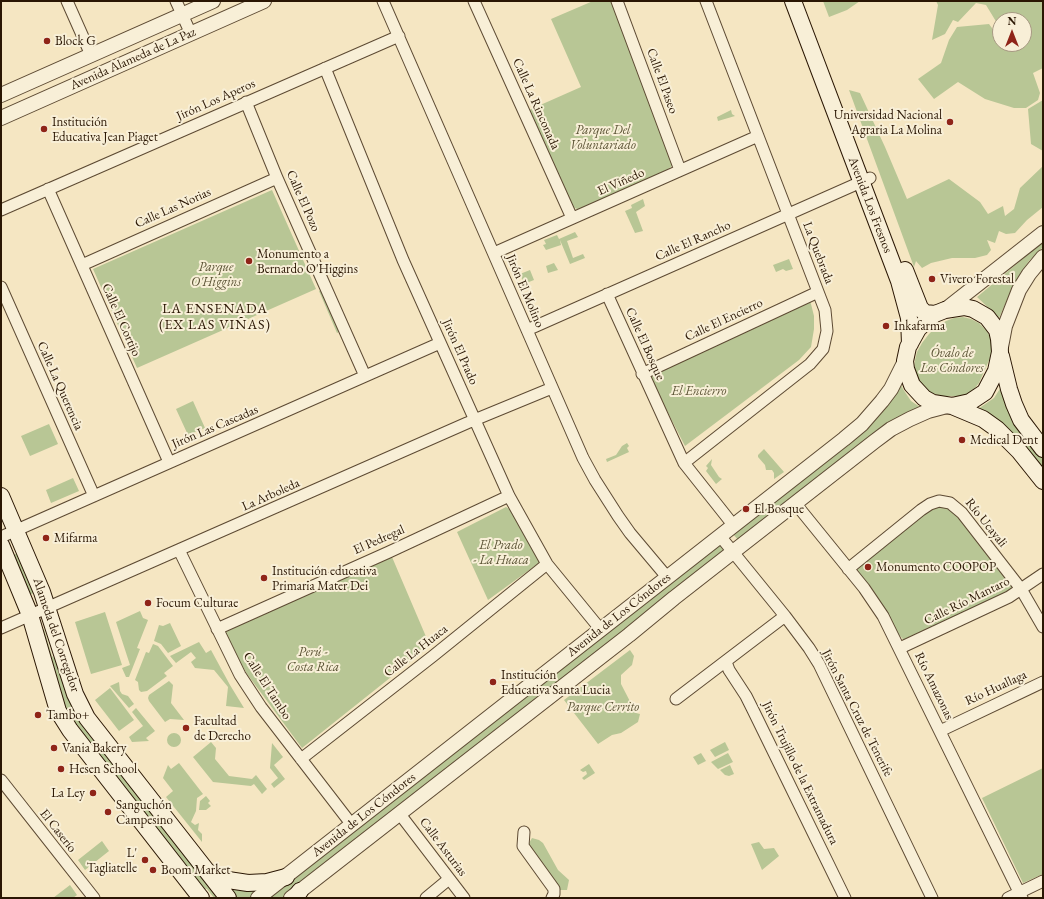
<!DOCTYPE html>
<meta charset="utf-8">
<style>
body{margin:0}
#map{position:relative;width:1044px;height:899px;overflow:hidden;background:#f5e6c2;font-family:"EB Garamond",serif}
canvas{display:block}
.frame{position:absolute;inset:0;border:2px solid #2a1603;pointer-events:none}
.north{position:absolute;left:992px;top:12px;width:40px;height:40px;box-sizing:border-box;background:#f8efd7;border:1px solid #a69882;border-radius:50%;rotate:0deg;font-size:11px;font-weight:700;line-height:16px;text-align:center;color:#2a1603}
.north::after{content:'';display:block;margin:auto;width:14px;height:18px;background:#8f2418;clip-path:polygon(50% 0,100% 100%,50% 72%,0 100%)}
</style>
<div id="map">
<canvas width="1044" height="899"></canvas>
<div class="frame"></div>
<div class="north">N</div>
</div>
<script>
const context = document.querySelector('canvas').getContext('2d');
context.lineJoin = 'round';
function paint(path, color) {
  context.fillStyle = color;
  context.fill(path, 'evenodd');
}
function poly(rows) {
  const path = new Path2D();
  for (const r of rows) {
    if (r.length === 3) {
      path.moveTo(r[0] + r[2], r[1]);
      path.arc(r[0], r[1], r[2], 0, 2 * Math.PI);
      continue;
    }
    path.moveTo(r[0], r[1]);
    for (let i = 2; i < r.length; i += 2) path.lineTo(r[i], r[i + 1]);
  }
  return path;
}
function trace(path, color, width, dash) {
  context.strokeStyle = color;
  context.lineWidth = width;
  context.lineCap = dash ? 'butt' : 'round';
  context.setLineDash(dash || []);
  context.stroke(path);
}
function label(font, color, halo, rows, align = 'center') {
  context.font = font + ' "EB Garamond",serif';
  context.lineWidth = 4;
  context.setLineDash([]);
  context.textBaseline = 'middle';
  context.strokeStyle = halo;
  context.fillStyle = color;
  for (const [text, x, y, turn = 0] of rows) {
    context.save();
    context.translate(x, y);
    context.rotate((+turn || 0) * Math.PI / 180);
    context.textAlign = isNaN(turn) ? turn : align;
    if (halo) context.strokeText(text, 0, 0);
    context.fillText(text, 0, 0);
    context.restore();
  }
}
paint(poly([
 [593,1,612,1,672,163,672,166,666,171,579,210,573,207,529,110,581,87,551,19],
 [823,1,860,1,847,10,829,17],
 [936,1,1043,1,1043,68,1033,73,1040,93,1038,100,1026,108,1014,108,985,99,958,82,934,99,918,79,941,63,949,40,957,27,989,24,1000,39,1000,44,1017,48,1018,44,1024,44,1024,20,1000,20,1000,28,986,5,976,3,958,22,953,20,945,34,932,40,938,5],
 [849,90,860,93,885,147,907,199,949,179,980,202,988,214,1003,206,1005,216,1014,209,1020,188,1043,166,1043,207,1027,220,1015,233,1006,234,999,231,995,243,987,240,991,250,987,255,975,258,952,258,931,263,922,268,916,261,914,267],
 [1043,100,1043,151,1031,144,1028,109],
 [731,110,732,114,735,116,718,121,717,117],
 [272,190,316,289,137,368,93,269],
 [282,195,321,284,318,286,279,196],
 [643,199,645,206,636,212,643,231,635,233,625,211,632,208,631,205],
 [575,232,578,237,567,241,573,258,583,254,585,258,570,264,560,240,561,245,546,250,543,245,546,244,544,240,557,235,559,239],
 [1043,242,1043,247,1029,261,1015,282,999,318,977,297],
 [789,259,793,269,786,271,783,269,776,272,773,265],
 [554,263,558,270,548,273,546,266],
 [530,270,534,280,524,284,520,274],
 [323,289,341,331,337,333,319,291],
 [810,300,814,316,814,329,811,347,799,360,685,446,649,376],
 [963,317,971,319,979,323,987,331,991,339,992,348,990,358,979,383,974,389,967,394,959,396,941,396,932,393,923,387,917,377,914,369,915,360,917,352,922,343,929,334,936,327,946,321,954,318],
 [900,382,903,389,911,401,923,409,739,541,732,533],
 [1003,384,1043,456,1043,474,975,411,994,398],
 [193,401,205,428,188,435,176,409],
 [49,424,58,444,30,456,21,436],
 [627,443,629,446,627,448,629,452,607,462,606,459,616,455,622,446],
 [764,449,784,472,774,479,774,473,772,470,766,470,765,465,758,457,758,455],
 [712,459,711,465,719,477,722,479,716,484,706,471,708,468,706,466],
 [73,478,79,491,51,503,46,490],
 [940,505,955,511,1011,585,1011,588,1007,592,908,639,904,640,898,634,857,573,857,569,858,566,927,511],
 [506,507,511,510,540,557,539,563,488,600,457,532],
 [718,545,722,546,724,552,283,898,266,898],
 [20,552,36,592,27,596,11,556],
 [392,557,430,646,302,748,247,674,223,631],
 [140,611,143,618,148,620,137,648,140,649,129,677,126,677,122,668,130,665,116,622],
 [105,612,122,665,91,674,75,622],
 [170,623,181,646,168,653,161,644,154,641,159,625,163,626],
 [44,629,52,656,59,663,70,699,222,898,214,898,207,889,200,888,66,715,39,631],
 [199,642,206,653,211,650,230,685,244,708,226,706,228,687,214,670,195,668,191,662,196,658,191,652,176,663,170,656],
 [153,644,158,646,173,666,164,673,167,676,147,691,141,692,139,690,138,682,135,680,146,652,149,653],
 [630,650,634,656,632,665,621,675,621,684,636,713,640,714,638,722,621,733,612,735,598,744,564,700],
 [169,681,173,685,171,703,184,720,170,719,165,722,149,701,148,698,149,695],
 [119,682,120,691,122,694,128,696,134,704,129,708,110,686],
 [110,688,134,720,119,731,95,700],
 [136,708,155,731,146,738,149,741,132,742,129,737,143,726,132,712],
 [174,740,7],
 [211,742,216,748,215,759,229,776,252,779,256,775,267,789,262,794,254,784,251,786,213,782,193,757],
 [725,742,729,750,715,757,710,750],
 [272,743,283,757,274,765,285,779,274,788,271,784,278,778,270,768],
 [701,753,706,761,698,765,693,757],
 [728,753,733,762,718,769,711,762],
 [179,763,203,794,197,798,196,811,191,822,195,825,199,823,198,830,202,834,202,842,166,797,173,791,163,778,168,765,171,769],
 [589,764,595,773,584,780,582,778,587,774,586,771,583,772,580,770],
 [730,765,734,774,729,776,725,775,720,770],
 [1043,768,1043,874,1023,883,982,798],
 [206,796,210,801,208,803,211,806,206,810,199,810,200,801],
 [532,838,539,840,543,843,558,870,569,880,567,890,556,890,528,845],
 [102,841,109,851,85,870,78,860],
 [759,842,764,849,774,848,779,856,762,870,751,844],
 [226,883,261,890,250,898,235,898],
 [70,885,77,895,73,898,53,898]
]), '#b8c695');
const minor = poly([
 [67,1,91,55],
 [176,1,191,34],
 [383,1,583,458,595,480,618,516,630,533,667,577],
 [474,1,572,218],
 [617,1,680,170],
 [325,68,403,260,509,496,547,564,601,630],
 [246,102,277,178,365,376],
 [48,189,169,462],
 [1,210,399,36],
 [494,253,758,136],
 [82,265,277,178],
 [1,287,94,496],
 [607,294,684,463,734,526],
 [527,330,870,178],
 [642,374,818,292],
 [684,463,810,364,823,349,827,331,825,310,706,1],
 [795,503,864,588,883,616,1022,898],
 [720,536,785,616,809,648,819,664,932,898],
 [1,537,440,343],
 [179,550,240,675,261,707,352,825],
 [848,569,921,510,930,504,939,501,950,503,962,513,1021,589,1043,627],
 [1,628,467,423,552,388],
 [217,629,389,552,509,496],
 [900,648,1009,597,1043,574],
 [726,662,729,670,746,696,753,710,845,898],
 [676,699,785,616],
 [940,731,1043,682],
 [301,759,433,656,547,564],
 [1,780,94,898],
 [399,813,464,898],
 [524,832,523,846,554,889,554,894,552,898],
 [426,898,449,879],
 [1008,898,1043,881]
]);
const tertiary = poly([
 [1,95,213,1],
 [1,118,264,1],
 [945,310,1043,233],
 [1001,347,1005,326,1019,290,1029,274,1043,257],
 [258,898,844,439,862,424,882,401,891,389,905,361],
 [291,898,629,635,674,598,875,441,891,429,910,419,928,411,947,406]
]);
const secondary = poly([
 [793,1,899,281,909,318,910,344],
 [905,270,920,308,925,313,935,314],
 [964,307,973,309,987,317,997,330,999,339,1000,352,996,371,985,392,970,402,952,406,933,403,924,398,912,385,906,369,905,361,908,347,918,329,926,321,935,314,945,310,964,307],
 [1001,356,1009,389,1014,404,1021,420,1043,449],
 [952,406,983,419,997,429,1019,451,1043,481],
 [1,496,42,592,75,694,87,718,228,898],
 [1,545,30,615,58,711,70,730,201,898],
 [208,872,228,880,248,883,267,882,286,877],
 [295,898,300,891]
]);
trace(minor, '#5d4a33', 13);
trace(tertiary, '#5d4a33', 16);
trace(secondary, '#2a1603', 18);
trace(minor, '#f8efd7', 11);
trace(tertiary, '#f8efd7', 14);
trace(secondary, '#f8efd7', 16);
for (const [x, y, r, color] of [
 [47,41,4,"#8f2418"],
 [950,122,4,"#8f2418"],
 [44,129,4,"#8f2418"],
 [249,261,4,"#8f2418"],
 [932,279,4,"#8f2418"],
 [886,326,4,"#8f2418"],
 [962,440,4,"#8f2418"],
 [746,509,4,"#8f2418"],
 [46,538,4,"#8f2418"],
 [868,567,4,"#8f2418"],
 [264,578,4,"#8f2418"],
 [148,603,4,"#8f2418"],
 [493,682,4,"#8f2418"],
 [38,715,4,"#8f2418"],
 [186,728,4,"#8f2418"],
 [54,748,4,"#8f2418"],
 [61,769,4,"#8f2418"],
 [93,793,4,"#8f2418"],
 [108,812,4,"#8f2418"],
 [145,860,4,"#8f2418"],
 [153,870,4,"#8f2418"]
]) {
  const dot = new Path2D();
  dot.arc(x, y, r, 0, 2 * Math.PI);
  context.fillStyle = color;
  context.fill(dot);
  trace(dot, '#f8efd7', 1.5);
}
label('13px', '#2a1603', '#f8efd7', [
 ["Block G",55,41],
 ["Universidad Nacional",942,115,"right"],
 ["Agraria La Molina",942,130,"right"],
 ["Institución",52,122],
 ["Educativa Jean Piaget",52,137],
 ["Monumento a",257,254],
 ["Bernardo O'Higgins",257,269],
 ["Vivero Forestal",940,279],
 ["Inkafarma",894,326],
 ["Medical Dent",970,440],
 ["El Bosque",754,509],
 ["Mifarma",54,538],
 ["Monumento COOPOP",876,567],
 ["Institución educativa",272,571],
 ["Primaria Mater Dei",272,586],
 ["Focum Culturae",156,603],
 ["Institución",501,675],
 ["Educativa Santa Lucia",501,690],
 ["Tambo+",46,715],
 ["Facultad",194,721],
 ["de Derecho",194,736],
 ["Vania Bakery",62,748],
 ["Hesen School",69,769],
 ["La Ley",85,793,"right"],
 ["Sanguchón",116,805],
 ["Campesino",116,820],
 ["L'",137,853,"right"],
 ["Tagliatelle",137,868,"right"],
 ["Boom Market",161,870]
], 'left');
label('13px', '#2a1603', '#f8efd7', [
 ["Avenida Alameda de La Paz",133,59,-24],
 ["Calle El Paseo",662,81,70],
 ["Jirón Los Aperos",216,100,-24],
 ["Calle La Rinconada",536,104,66],
 ["El Viñedo",621,182,-24],
 ["Calle El Pozo",303,201,66],
 ["Avenida Los Fresnos",870,205,69],
 ["Calle Las Norias",173,208,-24],
 ["Calle El Rancho",693,241,-24],
 ["La Quebrada",818,253,69],
 ["Jirón El Molino",525,291,67],
 ["Calle El Cortijo",121,320,66],
 ["Calle El Encierro",724,320,-25],
 ["Calle El Bosque",645,344,66],
 ["Jirón El Prado",460,352,66],
 ["Calle La Querencia",60,386,66],
 ["Jirón Las Cascadas",215,427,-23],
 ["La Arboleda",271,495,-24],
 ["Río Ucayali",986,523,51],
 ["El Pedregal",379,540,-24],
 ["Calle Río Mantaro",967,601,-26],
 ["Avenida de Los Cóndores",619,615,-38],
 ["Alameda del Corregidor",56,635,71],
 ["Calle La Huaca",416,651,-38],
 ["Calle El Tambo",267,686,57],
 ["Río Amazonas",934,686,64],
 ["Río Huallaga",996,688,-25],
 ["Jirón Santa Cruz de Tenerife",857,713,63],
 ["Jirón Trujillo de la Extramadura",800,773,64],
 ["Avenida de Los Cóndores",364,815,-38],
 ["El Caserío",58,831,52],
 ["Calle Asturias",443,847,53]
]);
label('italic 13px', '#5c5436', '#f8efd7', [
 ["Parque Del",603,130],
 ["Voluntariado",603,145],
 ["Parque",216,267],
 ["O'Higgins",216,282],
 ["Óvalo de",952,353],
 ["Los Cóndores",952,368],
 ["El Encierro",699,391],
 ["El Prado",501,545],
 ["- La Huaca",501,560],
 ["Perú -",313,652],
 ["Costa Rica",313,667],
 ["Parque Cerrito",603,707]
]);
context.letterSpacing = '1px';
label('14px', '#2a1603', '#f8efd7', [
 ["LA ENSENADA",215,309],
 ["(EX LAS VIÑAS)",215,325]
]);
context.letterSpacing = '0px';
</script>
